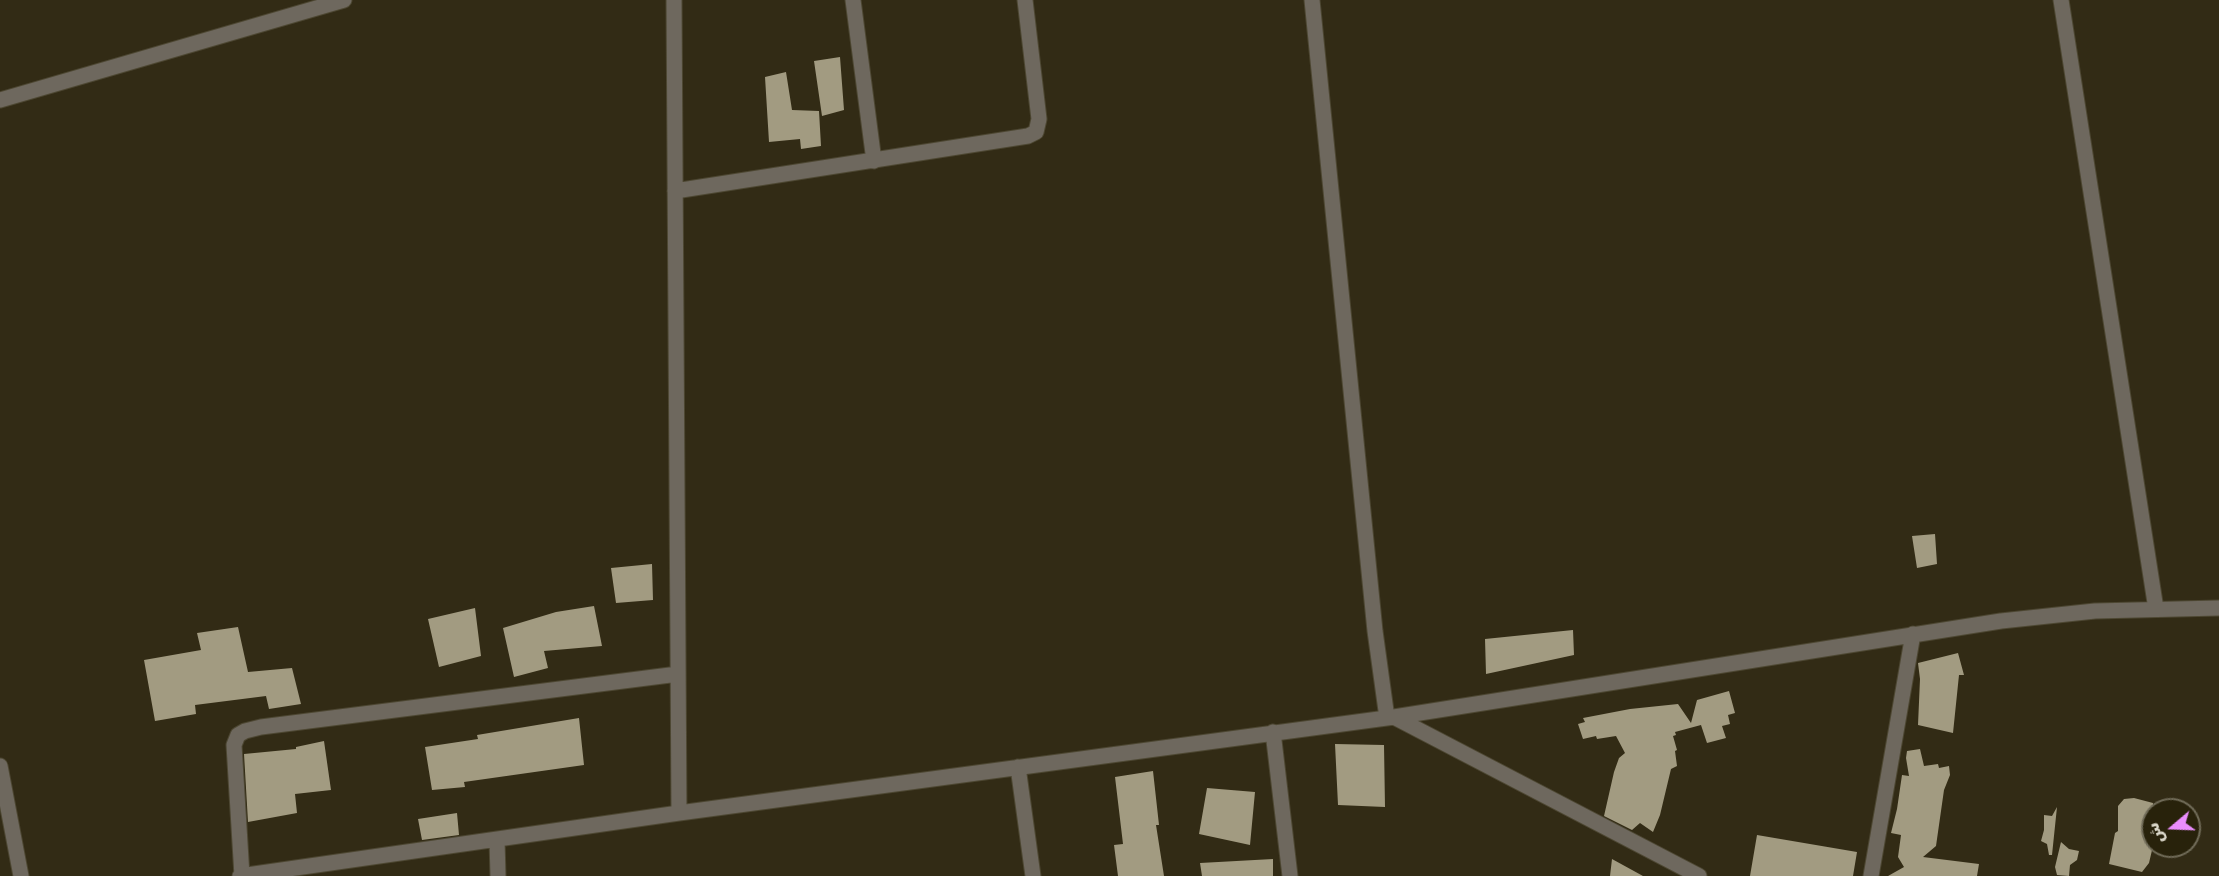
<!DOCTYPE html>
<meta charset="utf-8">
<style>
body{margin:0}
#map{position:relative;width:2219px;height:876px;overflow:hidden;background:#322b15;font-family:"DejaVu Sans",Vazirmatn,sans-serif}
canvas{display:block}
.north{position:absolute;left:2141px;top:798px;width:60px;height:60px;box-sizing:border-box;background:#28220b;border:2px solid #706b58;border-radius:50%;rotate:251deg;font-size:16px;font-weight:700;line-height:24px;text-align:center;color:#dcd9cb}
.north::after{content:'';display:block;margin:auto;width:21px;height:27px;background:#ea8dfd;clip-path:polygon(50% 0,100% 100%,50% 72%,0 100%)}
</style>
<div id="map">
<canvas width="2219" height="876"></canvas>
<div class="north">ش</div>
</div>
<script>
const context = document.querySelector('canvas').getContext('2d');
context.lineJoin = 'round';
function paint(path, color) {
  context.fillStyle = color;
  context.fill(path, 'evenodd');
}
function poly(rows) {
  const path = new Path2D();
  for (const r of rows) {
    path.moveTo(r[0], r[1]);
    for (let i = 2; i < r.length; i += 2) path.lineTo(r[i], r[i + 1]);
  }
  return path;
}
function trace(path, color, width, dash) {
  context.strokeStyle = color;
  context.lineWidth = width;
  context.lineCap = dash ? 'butt' : 'round';
  context.setLineDash(dash || []);
  context.stroke(path);
}
paint(poly([
 [840,57,844,110,822,116,814,61],
 [786,72,792,110,819,111,821,146,801,149,800,139,769,142,765,77],
 [1935,534,1937,564,1917,568,1912,536],
 [652,564,653,600,616,603,611,568],
 [594,606,602,646,544,651,548,668,514,677,503,628,556,612],
 [475,608,481,656,439,667,428,619],
 [238,627,248,672,292,668,301,704,269,709,266,696,195,705,196,714,155,721,144,660,201,650,197,633],
 [1573,630,1574,655,1486,674,1485,639],
 [1958,653,1964,675,1959,675,1953,733,1918,725,1920,679,1918,663],
 [1729,691,1735,713,1728,715,1730,724,1722,726,1726,738,1707,743,1701,725,1675,732,1676,735,1673,736,1677,750,1675,751,1677,766,1671,769,1660,815,1653,832,1640,823,1632,830,1604,816,1614,772,1619,758,1625,753,1616,736,1597,739,1596,736,1583,739,1578,724,1585,722,1583,718,1630,709,1678,704,1691,723,1697,700],
 [579,718,584,765,464,782,465,787,432,790,425,747,478,739,477,735],
 [324,741,331,790,295,794,297,813,248,822,244,754,296,749,296,747],
 [1335,744,1384,745,1385,807,1338,805],
 [1920,749,1924,766,1938,764,1939,768,1949,766,1950,775,1944,790,1936,846,1923,857,1979,864,1977,876,1888,876,1904,867,1898,857,1901,835,1891,833,1897,809,1902,775,1909,776,1906,758,1907,751],
 [1153,771,1159,825,1156,825,1164,876,1118,876,1114,845,1123,844,1115,777],
 [1207,788,1255,792,1250,845,1199,834],
 [2134,798,2153,803,2153,846,2149,863,2142,872,2109,864,2115,833,2118,831,2118,806,2124,799],
 [2057,807,2052,855,2049,855,2047,844,2041,841,2044,830,2044,815,2052,816],
 [457,813,459,835,422,840,418,819],
 [1757,835,1857,852,1853,876,1750,876],
 [2061,842,2069,849,2079,851,2077,860,2070,865,2069,876,2057,875,2055,867],
 [1273,859,1273,876,1202,876,1200,863],
 [1612,859,1643,876,1610,876]
]), '#a29b81');
const minor = poly([
 [674,0,679,813],
 [853,0,874,161],
 [1312,0,1375,631,1387,718],
 [2061,0,2156,609],
 [0,100,344,0],
 [675,191,1028,136,1036,132,1039,119,1025,0],
 [1394,717,1699,876],
 [1273,732,1290,876],
 [0,766,21,876],
 [1018,767,1033,876],
 [497,840,498,876],
 [240,876,679,813,1394,717,2001,621,2095,611,2219,608],
 [242,876,234,745,238,735,245,731,261,727,678,674],
 [1871,876,1913,634]
]);
trace(minor, '#4d4732', 17);
trace(minor, '#6e685e', 15);
</script>
